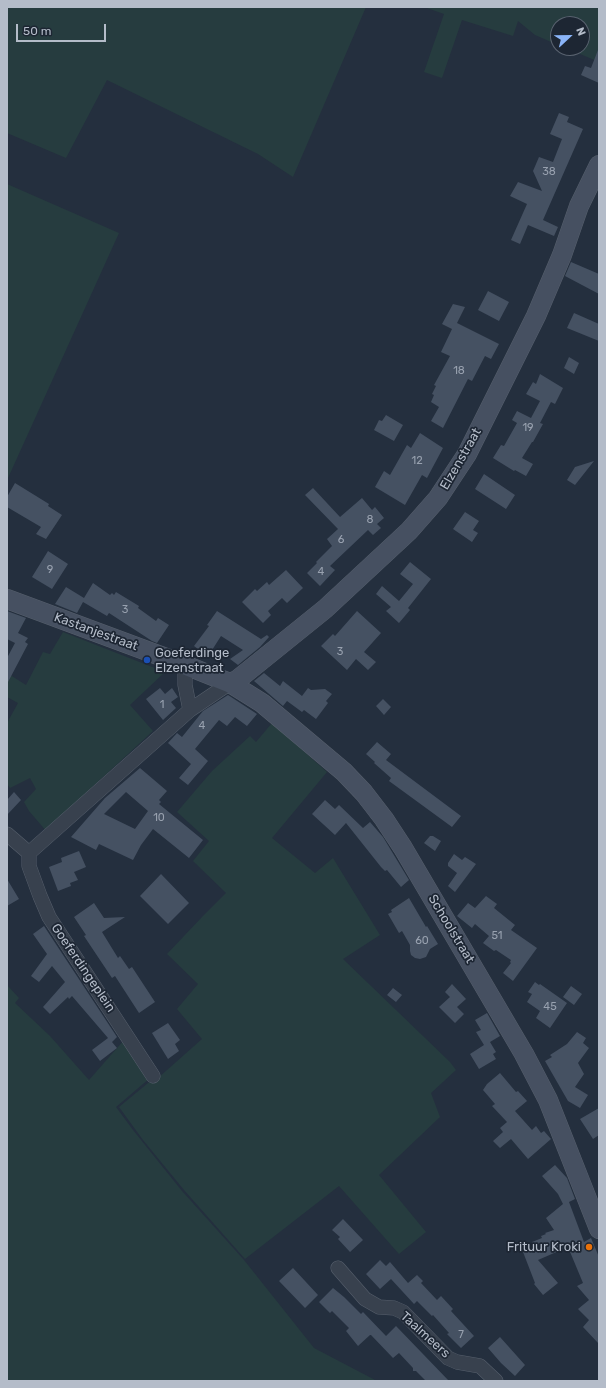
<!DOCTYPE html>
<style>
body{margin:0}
#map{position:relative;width:606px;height:1388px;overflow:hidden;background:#242f3e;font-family:Rubik,sans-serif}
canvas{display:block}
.frame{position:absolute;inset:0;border:8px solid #b4bcc9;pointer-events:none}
.north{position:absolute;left:550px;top:16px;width:40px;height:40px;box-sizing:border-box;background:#1d2633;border:1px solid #59626f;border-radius:50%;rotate:68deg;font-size:11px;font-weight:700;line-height:16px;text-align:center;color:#b4bcc9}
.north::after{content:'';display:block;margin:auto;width:14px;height:18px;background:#8ab4f8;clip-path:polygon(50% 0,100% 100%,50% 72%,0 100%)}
.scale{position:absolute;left:16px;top:24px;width:90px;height:18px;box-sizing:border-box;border:2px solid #b4bcc9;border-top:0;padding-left:5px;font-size:12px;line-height:14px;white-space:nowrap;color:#b4bcc9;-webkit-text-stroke:3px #1d2633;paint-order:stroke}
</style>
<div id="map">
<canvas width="606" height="1388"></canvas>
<div class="frame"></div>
<div class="north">N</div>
<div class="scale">50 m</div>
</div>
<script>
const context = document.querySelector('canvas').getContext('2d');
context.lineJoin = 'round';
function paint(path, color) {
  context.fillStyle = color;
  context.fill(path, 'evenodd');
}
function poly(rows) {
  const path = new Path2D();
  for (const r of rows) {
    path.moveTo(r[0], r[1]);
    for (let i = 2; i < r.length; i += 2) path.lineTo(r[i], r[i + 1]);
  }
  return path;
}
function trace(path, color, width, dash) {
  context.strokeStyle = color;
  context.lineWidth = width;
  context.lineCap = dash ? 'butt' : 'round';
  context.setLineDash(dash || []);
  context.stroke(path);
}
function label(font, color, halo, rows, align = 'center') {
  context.font = font + ' Rubik,sans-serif';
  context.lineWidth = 3.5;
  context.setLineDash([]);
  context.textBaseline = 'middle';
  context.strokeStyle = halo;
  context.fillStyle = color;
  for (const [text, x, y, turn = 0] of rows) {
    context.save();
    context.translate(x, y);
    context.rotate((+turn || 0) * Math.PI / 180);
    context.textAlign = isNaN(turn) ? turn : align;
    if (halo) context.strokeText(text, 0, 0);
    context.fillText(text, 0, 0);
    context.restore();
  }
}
paint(poly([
 [7,7,366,7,293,177,258,154,107,80,66,158,7,133],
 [424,7,599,7,599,62,566,48,582,48,582,24,558,24,558,45,535,35,518,21,513,36,462,20,442,78,424,72,444,14],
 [7,184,119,233,8,478,7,478],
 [63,632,165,672,130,705,153,731,89,790,91,793,47,832,29,811,24,802,36,789,30,778,10,788,7,784,7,723,18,703,7,697,7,673,26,685,43,652,50,654],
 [272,723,327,772,272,838,315,873,333,858,380,935,343,959,450,1062,456,1070,431,1093,440,1117,379,1175,426,1232,399,1254,339,1186,245,1259,184,1190,143,1140,119,1107,148,1083,158,1078,202,1039,177,1009,198,984,167,954,202,917,226,893,193,861,209,841,177,812,212,771,250,736,256,742],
 [7,985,19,998,15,1003,50,1036,89,1080,125,1039,150,1078,116,1107,133,1130,182,1191,244,1260,314,1348,377,1381,7,1381]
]), '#263c3f');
paint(poly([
 [598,50,599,51,599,83,581,75,585,66,591,68],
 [559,113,569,117,567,122,583,129,543,220,558,227,554,236,528,225,520,244,511,240,527,204,510,196,518,182,542,191,533,171,539,157,553,162,562,139,550,134],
 [571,262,599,274,599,294,565,276],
 [488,291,509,302,499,321,478,310],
 [453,304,465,307,457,323,499,344,491,359,485,356,472,381,468,379,443,428,431,421,439,407,431,402,434,395,432,394,436,386,434,385,450,356,441,352,452,329,442,324],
 [574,313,599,324,599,341,567,328],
 [569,357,579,363,574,374,564,368],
 [540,374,563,388,555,404,551,402,540,423,543,424,533,442,532,442,522,458,533,464,526,476,515,470,514,471,493,458,501,445,504,446,517,423,512,420,517,411,531,418,540,401,526,394,533,382,536,384],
 [386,415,403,425,394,441,374,430,379,420,382,421],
 [420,433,443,448,427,478,422,475,405,505,375,487,384,471,390,475,407,445,411,448],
 [594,461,575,485,567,480,575,467],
 [484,474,515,495,506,509,475,489],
 [15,483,49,504,48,506,62,515,46,539,36,534,41,527,7,507,7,497],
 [313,488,340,517,362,498,372,510,375,507,384,518,377,524,381,528,373,535,368,530,330,566,335,570,320,586,307,573,317,563,316,562,332,546,327,539,338,529,305,495],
 [465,512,479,521,473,530,478,533,472,542,453,529],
 [48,551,68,564,52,589,32,577],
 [410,562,431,579,408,608,410,610,399,623,386,611,391,607,376,594,382,586,399,601,413,584,400,574],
 [286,570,303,588,287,603,282,598,268,611,271,615,263,623,242,602,255,589,257,591,267,582,269,585],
 [93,583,110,595,112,593,114,595,116,592,139,606,138,608,156,621,158,618,169,625,157,643,152,641,109,613,107,616,83,602,77,613,55,604,66,587,84,598],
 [7,611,26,618,18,633,28,638,25,642,28,644,7,684,7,658,15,643,7,639],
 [217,611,261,639,267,635,269,637,260,647,238,665,230,659,243,650,221,636,207,658,196,651,198,649,194,646,209,626,207,625],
 [357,611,381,633,364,652,376,662,368,670,356,659,347,670,321,646,333,634,335,636],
 [264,673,280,686,283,681,302,696,308,688,311,690,325,689,332,694,326,701,328,703,316,719,304,710,302,712,287,701,283,706,254,681],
 [160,688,165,694,172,688,178,697,171,702,176,708,163,720,146,699],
 [228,695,257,714,247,726,235,717,227,726,219,720,195,749,208,761,188,785,179,778,191,764,168,743,177,733,182,737,203,711],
 [383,699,391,707,384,715,376,706],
 [377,742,391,754,386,760,461,816,452,827,389,781,391,778,374,763,375,762,366,754],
 [140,768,167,791,159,800,161,802,159,804,203,840,189,858,153,829,141,845,133,860,99,844,96,850,71,837,105,798],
 [126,792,148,811,135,829,104,814],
 [14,792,21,800,7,815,7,800],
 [325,800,335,809,339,805,363,828,370,822,383,837,409,880,401,887,387,870,385,871,381,867,346,823,335,835,312,814],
 [430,836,433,836,441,841,435,851,424,843],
 [79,851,86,867,74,872,78,880,70,883,71,886,58,891,49,867,62,862,61,858],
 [454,854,462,860,465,857,476,864,455,892,448,886,457,873,448,866,448,863],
 [161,874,189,903,168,924,140,896],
 [7,879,19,899,7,906],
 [486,896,497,904,494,908,515,925,511,930,537,948,513,981,503,973,511,963,510,962,511,960,496,950,494,951,483,943,489,936,475,924,472,928,457,916,468,903,475,908],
 [409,898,426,927,427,926,438,944,430,949,426,957,420,959,415,958,411,955,410,951,410,945,402,931,399,933,388,914,392,912,391,910],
 [94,903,104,918,125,917,102,932,118,958,120,956,129,969,132,967,155,1002,139,1013,115,976,112,978,84,936,86,935,74,917],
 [44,926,117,1037,112,1042,117,1048,100,1061,92,1050,108,1038,72,996,69,999,68,997,50,1014,43,1007,65,982,52,966,39,982,31,976,47,954,33,934],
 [535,982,539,985,540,984,567,1003,550,1028,536,1018,540,1011,527,1002,532,994,528,992],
 [452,984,466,999,457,1007,464,1014,455,1023,439,1007,450,997,445,992],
 [571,986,582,994,574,1005,563,997],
 [393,988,402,995,396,1002,387,995],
 [487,1013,500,1036,490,1042,496,1052,493,1054,496,1059,479,1069,470,1054,484,1045,476,1032,481,1030,475,1020],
 [168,1023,180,1040,175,1044,179,1051,168,1059,152,1033],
 [577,1032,586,1038,583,1043,589,1048,578,1063,584,1074,575,1087,588,1095,580,1108,568,1101,545,1061,552,1057,550,1055,567,1044],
 [500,1073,516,1092,518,1091,527,1101,515,1111,532,1130,536,1126,541,1133,544,1131,551,1139,528,1159,511,1139,500,1148,493,1141,503,1132,500,1128,507,1122,492,1106,495,1104,483,1090,487,1084],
 [599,1108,599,1135,593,1139,580,1119],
 [555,1165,567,1178,575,1199,569,1202,584,1242,591,1238,599,1257,599,1344,583,1327,589,1320,578,1309,589,1300,577,1286,583,1283,568,1247,538,1260,558,1283,543,1295,534,1284,535,1283,523,1252,534,1248,532,1242,542,1238,541,1236,546,1234,545,1233,554,1230,546,1218,563,1204,558,1194,542,1176],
 [343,1219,363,1240,350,1252,338,1239,340,1237,332,1230],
 [380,1260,386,1266,390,1262,408,1283,417,1275,423,1281,421,1283,437,1300,441,1296,453,1309,451,1311,474,1336,461,1348,447,1334,449,1333,433,1315,432,1316,417,1301,414,1304,391,1279,380,1289,366,1274],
 [293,1268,318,1295,305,1308,279,1281],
 [333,1288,344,1297,361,1314,363,1312,386,1336,396,1326,449,1381,426,1381,416,1371,413,1371,413,1368,399,1353,393,1358,371,1335,370,1335,358,1346,346,1331,349,1328,332,1311,330,1313,319,1302],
 [500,1337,525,1365,515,1376,501,1363,488,1348]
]), '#455162');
const street = poly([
 [185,665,185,685,190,710],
 [7,834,29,853,29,866,40,896,49,917,153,1076],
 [29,853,190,710,230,683],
 [338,1268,365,1299,379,1307,394,1308,403,1312,448,1358,457,1362,480,1366,496,1381]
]);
const secondary = poly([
 [7,599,185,665,230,683,262,703,344,772,364,793,384,819,403,848,524,1054,548,1100,599,1229],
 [230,683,237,680,325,609,409,531,438,498,467,454,536,316,562,255,579,206,599,165]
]);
trace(street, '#565f6c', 15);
trace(secondary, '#565f6c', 20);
trace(street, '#38414e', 14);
trace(secondary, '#465061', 19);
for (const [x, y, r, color] of [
 [147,660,4,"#1a4fb4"],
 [589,1247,4,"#e8710a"]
]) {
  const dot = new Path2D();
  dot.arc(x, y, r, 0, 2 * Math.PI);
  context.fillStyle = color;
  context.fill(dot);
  trace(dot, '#1d2633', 1.5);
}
label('11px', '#98a1af', null, [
 ["38",549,172],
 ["18",459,371],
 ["19",528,428],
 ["12",417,461],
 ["8",370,520],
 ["6",341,540],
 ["9",50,570],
 ["4",321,572],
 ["3",125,610],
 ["3",340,652],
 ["1",162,705],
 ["4",202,726],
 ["10",159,818],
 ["51",497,936],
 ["60",422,941],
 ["45",550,1007],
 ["7",461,1335]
]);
label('13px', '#b4bcc9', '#1d2633', [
 ["Elzenstraat",461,459,-60],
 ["Kastanjestraat",96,632,20],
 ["Schoolstraat",451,929,59],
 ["Goeferdingeplein",83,968,56],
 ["Taalmeers",425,1335,42]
]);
label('13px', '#b4bcc9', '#1d2633', [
 ["Goeferdinge",155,653],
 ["Elzenstraat",155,668],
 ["Frituur Kroki",581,1247,"right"]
], 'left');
</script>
